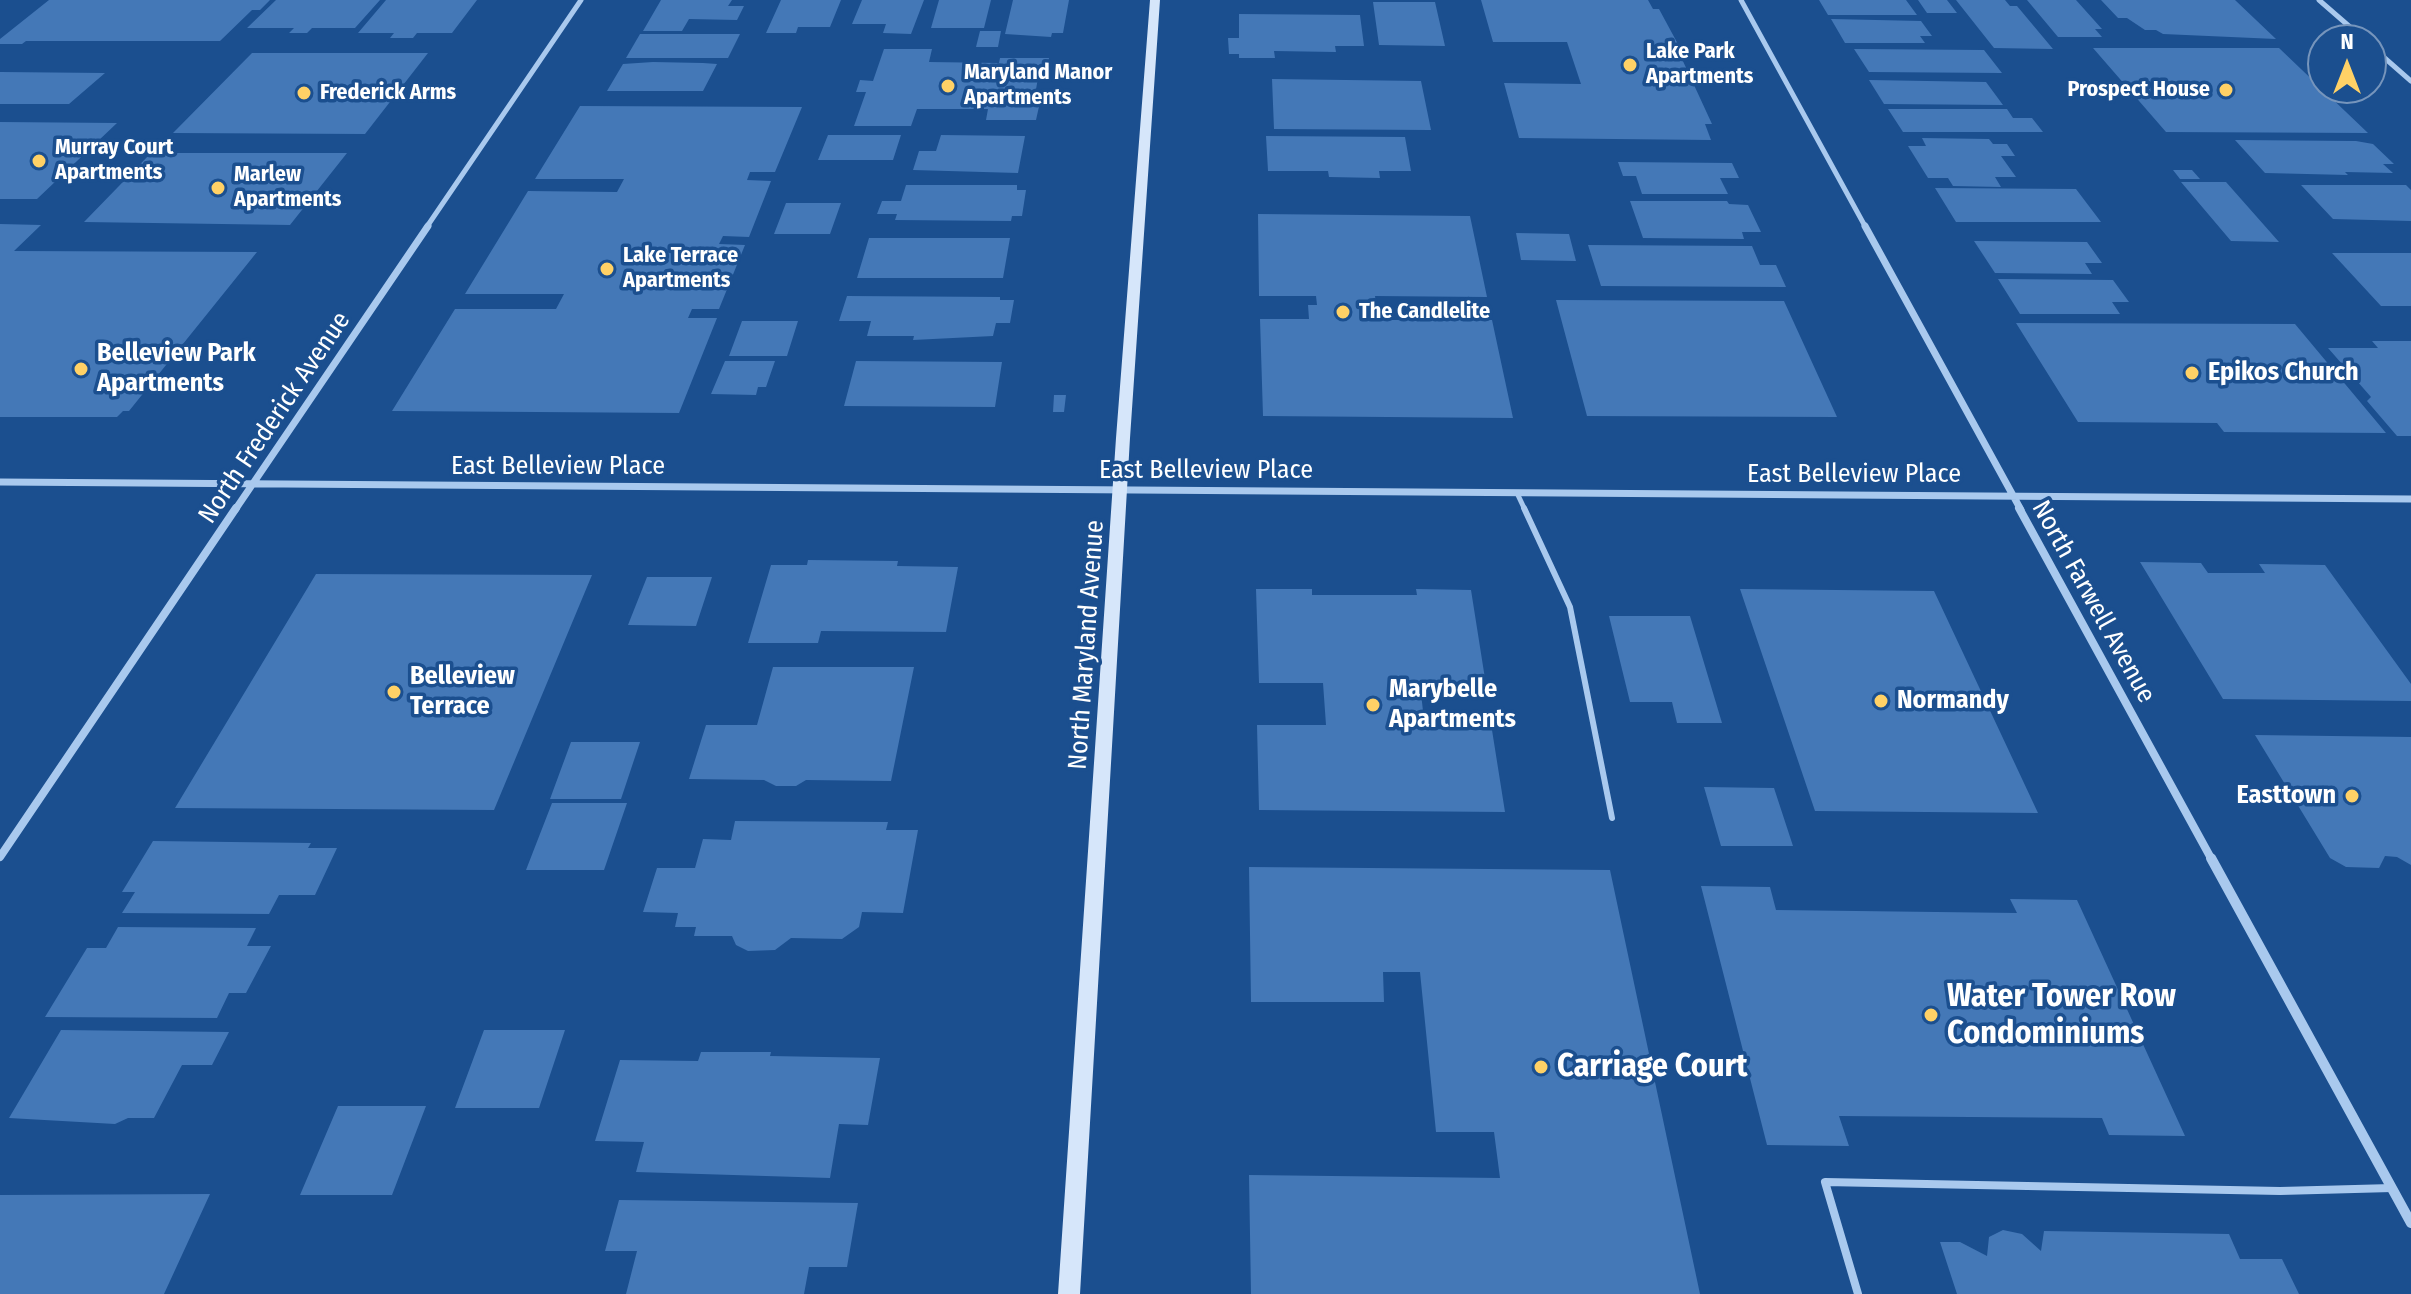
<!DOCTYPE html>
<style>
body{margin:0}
#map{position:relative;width:2411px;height:1294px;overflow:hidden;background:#1b4f8f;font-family:"Fira Sans Condensed",sans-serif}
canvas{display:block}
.north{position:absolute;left:2307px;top:24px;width:80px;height:80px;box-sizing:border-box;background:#1b4f8f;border:2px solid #7695bc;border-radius:50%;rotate:0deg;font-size:22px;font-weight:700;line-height:32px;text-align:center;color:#fff}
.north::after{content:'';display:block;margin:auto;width:28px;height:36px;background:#ffd166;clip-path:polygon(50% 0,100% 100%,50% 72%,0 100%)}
</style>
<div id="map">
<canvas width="2411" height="1294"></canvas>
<div class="north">N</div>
</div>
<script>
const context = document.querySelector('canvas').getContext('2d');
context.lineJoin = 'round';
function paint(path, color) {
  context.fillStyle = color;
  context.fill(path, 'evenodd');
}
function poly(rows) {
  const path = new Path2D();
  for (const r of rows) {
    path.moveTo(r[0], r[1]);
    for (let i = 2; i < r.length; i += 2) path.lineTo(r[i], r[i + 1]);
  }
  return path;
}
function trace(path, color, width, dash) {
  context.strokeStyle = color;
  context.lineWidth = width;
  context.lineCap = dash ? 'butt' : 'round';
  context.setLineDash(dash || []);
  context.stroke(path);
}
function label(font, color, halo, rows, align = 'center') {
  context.font = font + ' "Fira Sans Condensed",sans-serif';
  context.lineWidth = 7;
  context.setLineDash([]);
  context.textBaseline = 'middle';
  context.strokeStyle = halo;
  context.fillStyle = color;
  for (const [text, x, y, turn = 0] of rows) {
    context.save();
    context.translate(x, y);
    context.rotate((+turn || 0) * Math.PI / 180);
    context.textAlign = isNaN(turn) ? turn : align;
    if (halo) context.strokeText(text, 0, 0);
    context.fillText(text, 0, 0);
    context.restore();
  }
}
paint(poly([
 [49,0,270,0,260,10,252,10,220,41,26,41,22,44,0,44,0,39],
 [276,0,380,0,355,28,312,28,307,33,289,33,294,28,247,28],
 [386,0,477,0,452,33,417,33,413,38,390,38,394,33,358,33],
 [661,0,732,0,728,6,744,6,737,20,689,19,682,31,643,31],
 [781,0,841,0,830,27,798,27,796,33,766,33],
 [862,0,924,0,911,34,883,33,886,24,852,24],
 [939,0,991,0,984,28,931,28],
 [1013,0,1069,0,1063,33,1052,33,1051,37,1005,34],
 [1481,0,1648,0,1653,9,1659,9,1679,46,1676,46,1712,124,1705,124,1711,140,1519,138,1504,83,1581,84,1567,42,1493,42],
 [1819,0,1906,0,1917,15,1828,15],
 [1918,0,1947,0,1957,13,1927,13],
 [1956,0,2005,0,2010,6,2017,6,2053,49,1994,48],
 [2027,0,2076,0,2102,29,2095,29,2102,37,2058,37],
 [2101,0,2235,0,2276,39,2163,34,2156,30,2145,30,2127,18,2118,18],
 [1373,2,1435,2,1445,46,1379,45],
 [1239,14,1360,15,1364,46,1335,46,1336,52,1274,51,1275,58,1239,58,1239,54,1229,54,1228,38,1239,38],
 [1831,19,1921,21,1932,36,1920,36,1925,43,1845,43],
 [980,31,1001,31,998,47,976,47],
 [640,34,740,34,728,58,626,58],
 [2093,48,2279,48,2368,133,2166,132],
 [884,49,932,49,929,62,999,63,1000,58,1049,58,1047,72,1039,72,1034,101,1040,102,1036,120,986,120,988,109,917,109,911,126,854,126,866,92,856,92,860,80,873,81],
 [1854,49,1984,50,2002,73,1869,72],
 [252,53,428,53,365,134,173,133],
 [653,62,703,63,717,64,703,91,607,91,623,64],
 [0,72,105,73,69,104,0,104],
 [1272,79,1421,81,1431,130,1274,129],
 [1869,80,1986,82,2003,105,1884,104],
 [580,106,802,107,775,172,750,172,747,180,771,181,749,237,723,236,719,244,745,245,719,309,692,309,688,318,717,318,679,413,392,411,455,309,556,309,564,294,465,294,528,191,617,192,624,179,535,179],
 [1888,109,2007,109,2013,118,2032,118,2043,132,1903,132],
 [0,122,117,123,37,199,0,199],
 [828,135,901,135,893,160,818,160],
 [941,135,1025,136,1018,173,913,170,919,151,936,151],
 [1266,136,1405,137,1411,171,1379,171,1380,178,1329,177,1328,171,1268,171],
 [1922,138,1989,139,1993,144,2007,144,2015,156,2001,156,2016,177,1995,177,2001,187,1953,186,1948,178,1928,178,1908,146,1926,146],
 [2235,140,2356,141,2373,144,2394,164,2383,164,2393,173,2345,172,2348,175,2265,173],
 [151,153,347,153,290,225,84,222],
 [1618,162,1732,163,1739,178,1720,178,1728,194,1642,194,1636,176,1623,176],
 [2173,170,2192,170,2200,179,2180,179],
 [2181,182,2226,182,2279,242,2231,241],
 [906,185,1017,185,1017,190,1026,190,1022,216,1012,216,1011,221,895,220,897,214,877,214,882,201,901,201],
 [2301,185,2406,185,2411,190,2411,221,2333,219],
 [1935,188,2076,189,2101,222,1956,222],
 [1630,201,1727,201,1729,204,1748,205,1761,232,1742,232,1744,239,1643,238],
 [786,203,841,203,830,234,774,234],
 [1258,214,1470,216,1487,297,1375,296,1378,320,1492,320,1513,418,1263,416,1260,319,1309,319,1308,305,1317,305,1316,296,1259,296],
 [0,224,41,225,14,251,257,252,129,411,123,411,117,417,0,417],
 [1516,233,1569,234,1576,261,1521,260],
 [869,238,1010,238,1003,278,857,278],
 [1974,241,2087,242,2102,263,2085,263,2092,274,1995,273],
 [1588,245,1752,246,1760,265,1776,265,1786,287,1601,286],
 [2332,253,2411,253,2411,306,2381,306],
 [1998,279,2113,280,2129,302,2112,302,2120,314,2020,314],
 [847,296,1000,297,1000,300,1014,300,1010,323,996,323,993,336,913,340,914,336,867,336,871,321,839,321],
 [1556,300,1784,301,1837,417,1587,416],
 [742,321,798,321,787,356,729,356],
 [2016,323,2295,324,2386,433,2224,432,2217,423,2078,422],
 [2372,341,2411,341,2411,436,2397,436,2367,401,2371,397,2328,348,2378,348],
 [725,361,775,361,766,387,758,387,756,395,711,394],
 [856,361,1002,362,995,407,844,406],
 [1054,395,1066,395,1064,412,1053,412],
 [808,560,898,561,897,566,958,567,946,632,821,631,818,643,748,643,771,565,807,565],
 [2140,562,2201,563,2208,573,2265,573,2259,564,2325,565,2411,684,2411,701,2223,699],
 [316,574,592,575,494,810,175,808],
 [647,577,712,577,696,626,628,625],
 [1256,589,1312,589,1312,595,1417,595,1416,589,1471,590,1486,685,1420,684,1425,729,1492,730,1505,812,1259,810,1257,725,1326,725,1323,683,1259,683],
 [1740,589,1934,591,2038,813,1815,811],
 [1609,616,1690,616,1722,723,1677,723,1672,702,1630,702],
 [773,667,914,667,891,781,806,780,796,786,776,786,764,780,689,779,706,725,757,725],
 [2255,735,2411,737,2411,865,2397,857,2385,856,2379,868,2346,867,2330,858],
 [571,742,640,742,621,799,550,799],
 [1704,787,1774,788,1793,846,1721,846],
 [552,803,627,803,604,870,526,870],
 [735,821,888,822,886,830,918,830,903,913,862,912,859,927,842,939,791,938,775,950,748,951,736,945,732,936,694,936,696,927,675,927,678,913,643,912,657,868,695,868,703,839,731,840],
 [153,841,311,843,308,848,337,848,315,895,279,895,269,914,122,913,135,892,122,892],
 [1249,867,1610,870,1700,1294,1251,1294,1249,1175,1500,1178,1494,1132,1436,1132,1420,972,1383,972,1384,1002,1251,1002],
 [1701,886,1770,887,1776,910,2017,913,2010,899,2077,900,2185,1136,2109,1135,2102,1118,1839,1116,1849,1146,1767,1145],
 [118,927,256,928,247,946,271,946,246,993,229,993,217,1018,45,1017,87,948,106,948],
 [61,1030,229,1032,212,1065,182,1065,154,1118,128,1118,115,1124,9,1118],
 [484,1030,565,1030,539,1108,455,1108],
 [701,1052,771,1052,770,1056,880,1058,868,1125,839,1124,830,1178,636,1172,644,1142,595,1141,620,1060,698,1061],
 [338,1106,426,1106,392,1195,300,1195],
 [210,1194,164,1294,0,1294,0,1195],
 [619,1200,858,1203,847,1267,809,1267,804,1294,626,1294,637,1251,605,1251],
 [2003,1230,2022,1234,2041,1251,2044,1231,2229,1234,2240,1259,2282,1259,2299,1294,1957,1294,1940,1242,1960,1242,1987,1256,1989,1237]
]), '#4478b7');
trace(poly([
 [1517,493,1525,510]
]), '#a9c9ee', 5);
trace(poly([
 [1524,508,1570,607,1612,818]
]), '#a9c9ee', 6);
trace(poly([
 [1858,1294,1825,1182,2280,1191,2392,1188]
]), '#a9c9ee', 8);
trace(poly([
 [1741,0,1866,228],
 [2319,0,2365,40],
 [2371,46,2411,81],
 [426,228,581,0]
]), '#a9c9ee', 5);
trace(poly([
 [1865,226,2021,510],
 [0,482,2411,499],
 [235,510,428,226]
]), '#a9c9ee', 7);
trace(poly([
 [2019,508,2212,860],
 [0,857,236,508]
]), '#a9c9ee', 8);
trace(poly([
 [2211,858,2411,1223]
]), '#a9c9ee', 10);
paint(poly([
 [1150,0,1160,0,1130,438,1080,1294,1058,1294,1116,438,1150,0]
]), '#d6e6fa');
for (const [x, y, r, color] of [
 [1630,65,8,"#ffd166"],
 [948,86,8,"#ffd166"],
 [2226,90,8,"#ffd166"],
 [304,93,8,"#ffd166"],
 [39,161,8,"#ffd166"],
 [218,188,8,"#ffd166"],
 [607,269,8,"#ffd166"],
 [1343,312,8,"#ffd166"],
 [81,369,8,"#ffd166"],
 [2192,373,8,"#ffd166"],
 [394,692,8,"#ffd166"],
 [1881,701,8,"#ffd166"],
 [1373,705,8,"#ffd166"],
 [2352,796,8,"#ffd166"],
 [1931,1015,8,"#ffd166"],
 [1541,1067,8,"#ffd166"]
]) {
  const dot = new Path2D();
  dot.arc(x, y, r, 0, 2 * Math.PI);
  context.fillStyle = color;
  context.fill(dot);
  trace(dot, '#1b4f8f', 3);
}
label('bold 22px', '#fff', '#1b4f8f', [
 ["Lake Park",1646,52],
 ["Apartments",1646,77],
 ["Maryland Manor",964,73],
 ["Apartments",964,98],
 ["Prospect House",2210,90,"right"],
 ["Frederick Arms",320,93],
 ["Murray Court",55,148],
 ["Apartments",55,173],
 ["Marlew",234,175],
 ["Apartments",234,200],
 ["Lake Terrace",623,256],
 ["Apartments",623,281],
 ["The Candlelite",1359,312]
], 'left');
label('bold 26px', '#fff', '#1b4f8f', [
 ["Belleview Park",97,354],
 ["Apartments",97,384],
 ["Epikos Church",2208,373],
 ["Belleview",410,677],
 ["Terrace",410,707],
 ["Marybelle",1389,690],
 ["Apartments",1389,720],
 ["Normandy",1897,701],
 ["Easttown",2336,796,"right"]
], 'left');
label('26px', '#fff', '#1b4f8f', [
 ["North Frederick Avenue",275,418,-56],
 ["East Belleview Place",558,467],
 ["East Belleview Place",1206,471],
 ["East Belleview Place",1854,475],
 ["North Farwell Avenue",2093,602,61],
 ["North Maryland Avenue",1087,645,-86]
]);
label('bold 32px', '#fff', '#1b4f8f', [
 ["Water Tower Row",1947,997],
 ["Condominiums",1947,1034],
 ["Carriage Court",1557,1067]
], 'left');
</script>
